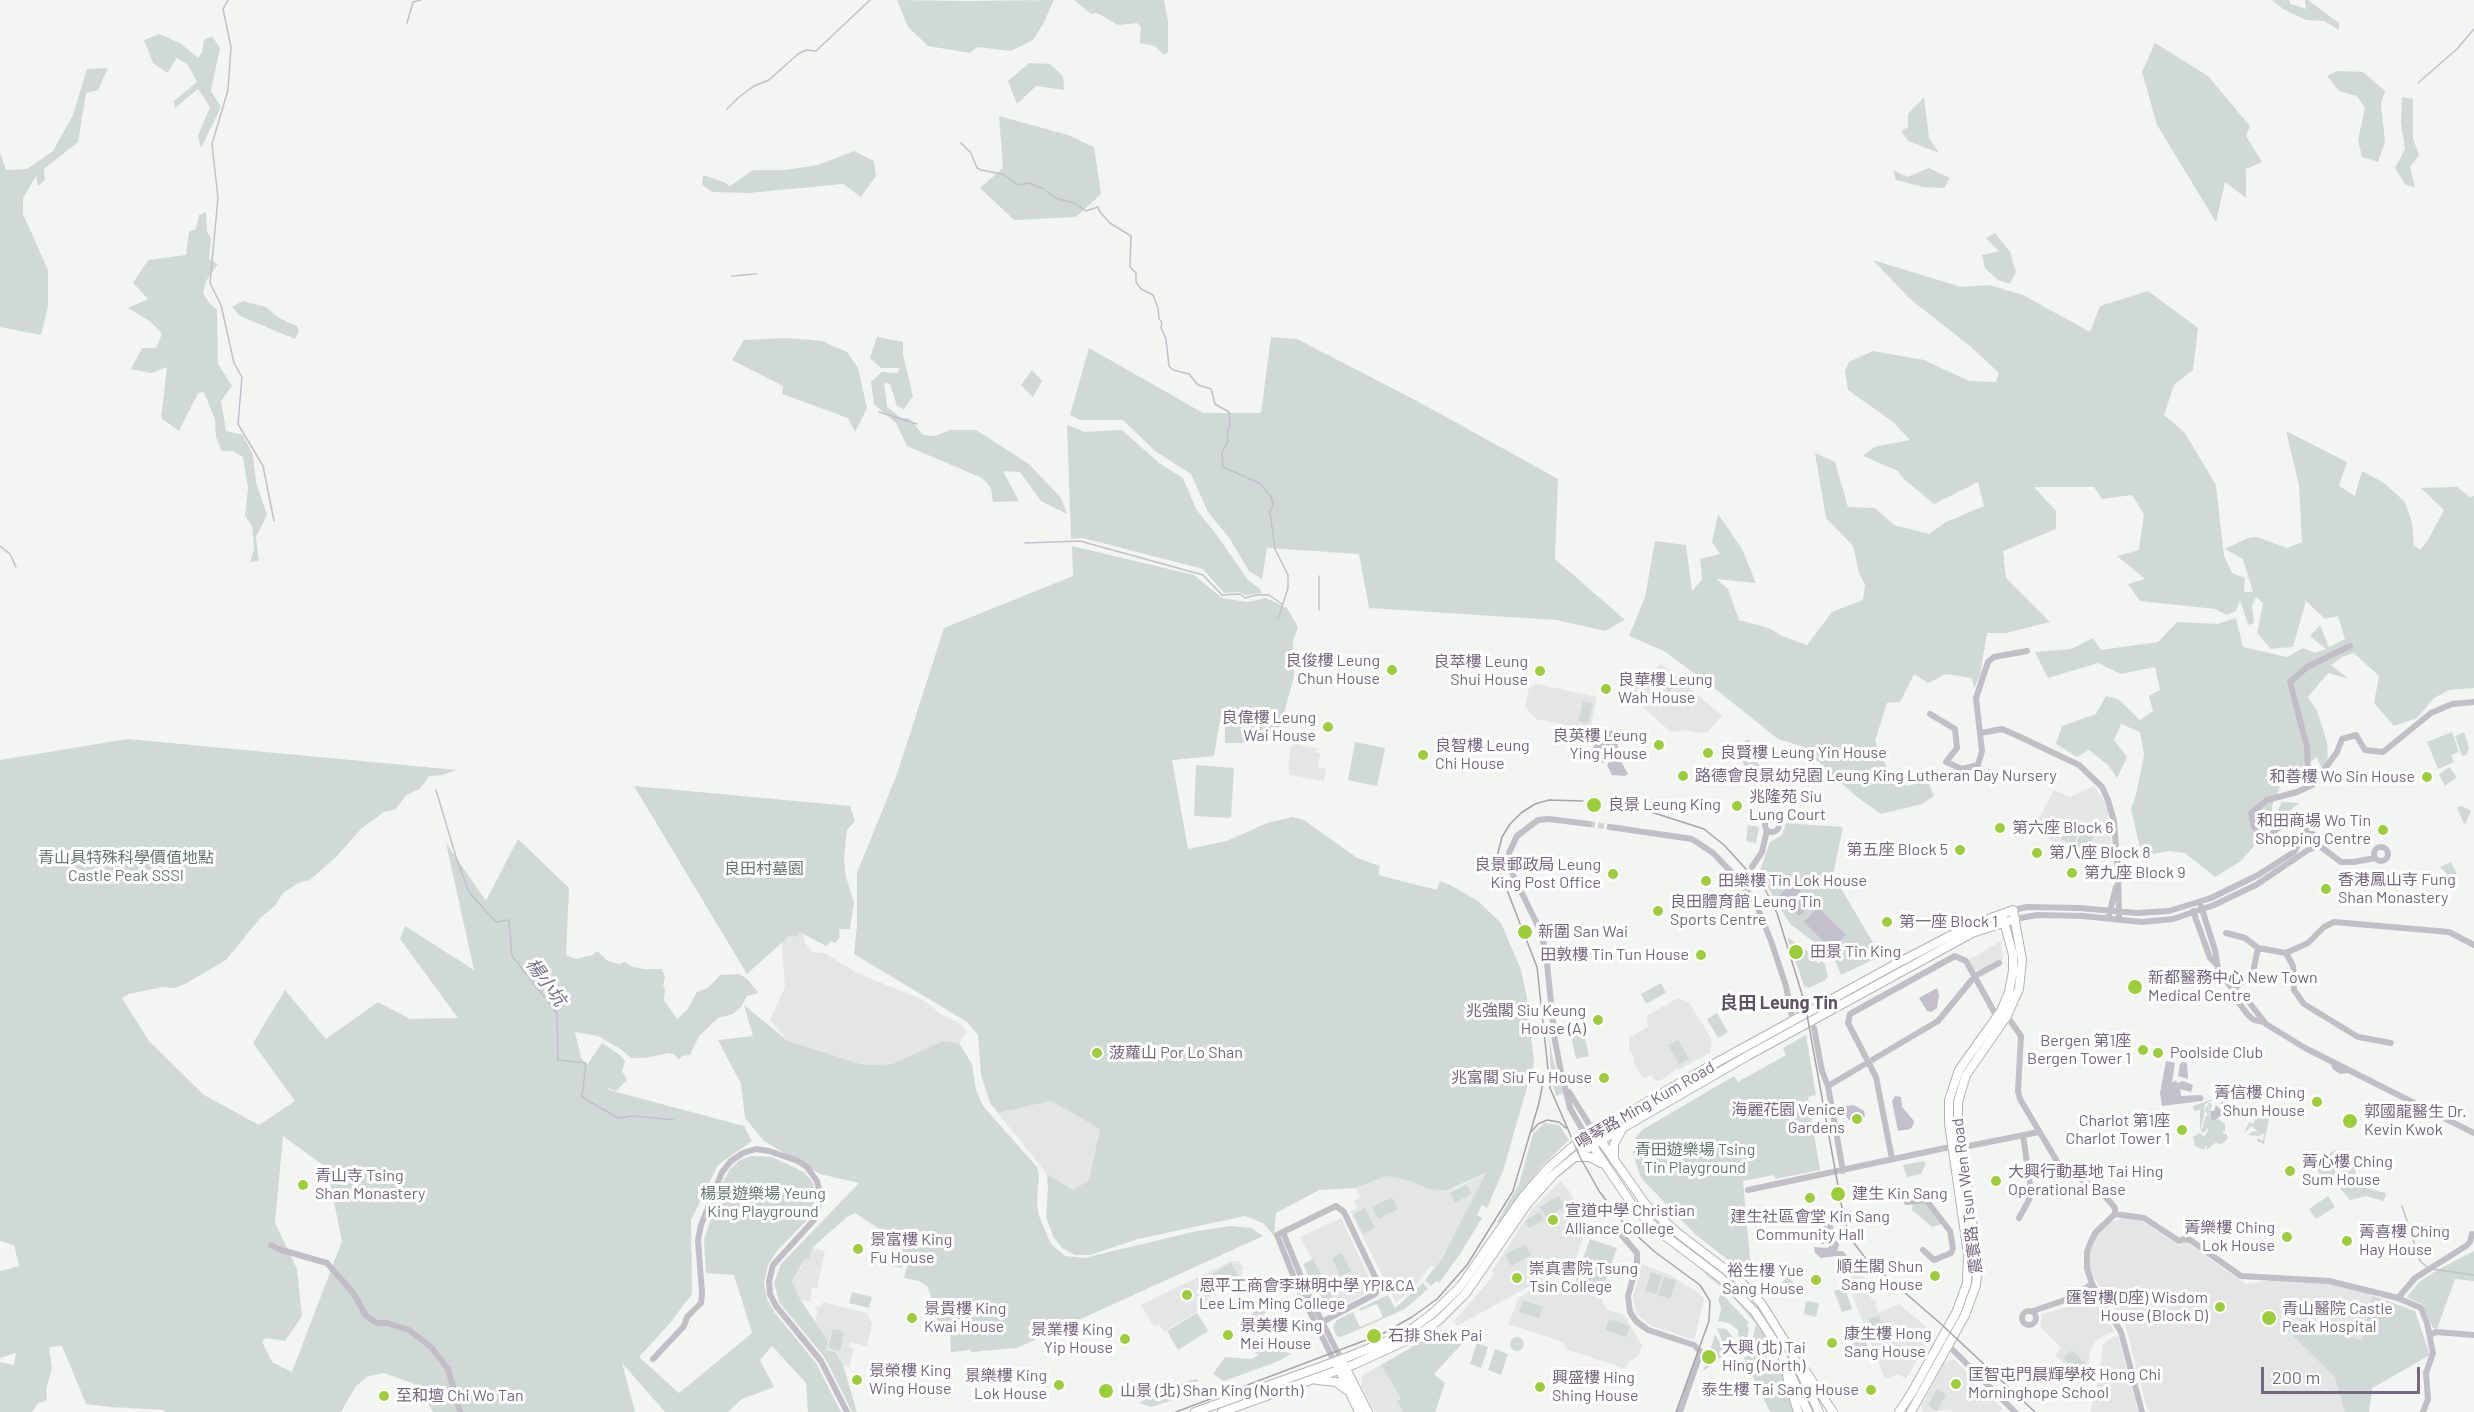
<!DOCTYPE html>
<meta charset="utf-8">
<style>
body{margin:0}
#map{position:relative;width:2474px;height:1412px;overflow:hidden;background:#f2f5f2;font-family:Barlow,sans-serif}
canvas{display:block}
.scale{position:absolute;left:2261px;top:1367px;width:159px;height:27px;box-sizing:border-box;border:3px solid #74677f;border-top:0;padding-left:8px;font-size:18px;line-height:21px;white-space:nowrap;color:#74677f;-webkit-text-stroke:4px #fff;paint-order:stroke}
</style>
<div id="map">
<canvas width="2474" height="1412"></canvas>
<div class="scale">200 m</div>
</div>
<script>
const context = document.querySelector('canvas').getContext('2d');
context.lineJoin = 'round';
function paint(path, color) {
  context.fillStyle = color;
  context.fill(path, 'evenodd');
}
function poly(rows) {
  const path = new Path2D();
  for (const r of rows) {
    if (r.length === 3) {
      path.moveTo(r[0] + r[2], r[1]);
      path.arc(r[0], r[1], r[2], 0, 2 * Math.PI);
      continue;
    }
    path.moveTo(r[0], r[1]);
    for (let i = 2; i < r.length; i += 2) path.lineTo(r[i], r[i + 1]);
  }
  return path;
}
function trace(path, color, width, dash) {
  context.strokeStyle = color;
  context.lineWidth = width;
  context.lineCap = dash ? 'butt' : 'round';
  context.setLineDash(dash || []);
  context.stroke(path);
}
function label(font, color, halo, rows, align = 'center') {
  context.font = font + ' Barlow,"Noto Sans TC",sans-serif';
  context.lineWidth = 6;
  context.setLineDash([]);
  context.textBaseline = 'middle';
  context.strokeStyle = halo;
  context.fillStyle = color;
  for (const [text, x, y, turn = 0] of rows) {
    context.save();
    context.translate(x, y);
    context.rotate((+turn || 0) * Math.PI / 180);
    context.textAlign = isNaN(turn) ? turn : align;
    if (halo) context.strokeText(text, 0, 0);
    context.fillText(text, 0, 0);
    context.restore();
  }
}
paint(poly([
 [1661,663,1722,716,1708,732,1700,733,1687,730,1671,732,1629,695,1647,674,1650,676],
 [1537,684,1597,697,1590,730,1536,719,1525,707,1529,688],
 [1295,744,1317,748,1316,753,1320,753,1318,767,1326,768,1324,781,1289,775,1290,770,1288,769,1291,746],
 [2094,786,2108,807,2113,859,2104,862,2092,860,2039,834,2036,824,2054,790,2070,797],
 [797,929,803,933,805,943,812,952,826,954,857,973,923,1000,941,1014,961,1024,967,1031,959,1043,943,1041,892,1064,864,1065,788,1041,770,1020,785,987,782,942],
 [2001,941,2003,960,1995,961,1979,970,1974,970,1969,960],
 [1678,998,1689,1002,1712,1040,1710,1053,1678,1070,1677,1068,1660,1081,1654,1079,1651,1075,1644,1079,1633,1062,1635,1059,1629,1048,1629,1038,1649,1026,1647,1022,1648,1015],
 [1051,1101,1100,1129,1089,1180,1073,1190,1047,1174,998,1113],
 [1487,1173,1436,1268,1431,1266,1416,1285,1396,1303,1350,1211,1357,1208,1354,1201,1360,1197,1356,1188,1386,1176,1410,1181,1428,1189,1454,1189],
 [1560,1181,1571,1193,1582,1215,1580,1229,1585,1231,1575,1261,1457,1326,1454,1321,1489,1281,1494,1273,1492,1271,1531,1211],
 [1341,1218,1373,1286,1369,1292,1338,1308,1300,1237],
 [2123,1218,2138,1219,2180,1246,2184,1241,2246,1284,2271,1280,2328,1283,2362,1292,2415,1311,2430,1355,2372,1388,2369,1412,2148,1412,2125,1324,2094,1278,2089,1263,2089,1253,2094,1238,2108,1223],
 [812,1248,825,1251,817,1288,812,1288,810,1302,800,1299,792,1281,802,1266,805,1259,809,1260],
 [1231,1261,1238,1261,1243,1267,1241,1277,1209,1297,1206,1306,1164,1332,1159,1324,1154,1327,1141,1305],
 [1642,1264,1670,1275,1700,1294,1704,1299,1694,1340,1650,1325,1637,1314,1633,1297],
 [1862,1273,1872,1300,1875,1300,1878,1313,1899,1304,1929,1329,1923,1336,1928,1340,1906,1379,1898,1374,1885,1379,1846,1279],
 [1556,1283,1601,1298,1606,1309,1624,1315,1642,1345,1639,1355,1629,1362,1626,1369,1566,1349,1563,1342,1508,1324,1519,1298,1529,1291],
 [2087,1294,2092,1294,2115,1332,2106,1334,2095,1342,2090,1353,2086,1381,2083,1382,2055,1355,2061,1348,2040,1327,2042,1314,2068,1307],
 [823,1302,867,1313,872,1324,867,1346,850,1342,849,1347,854,1348,849,1367,843,1365,835,1352,826,1350,828,1341,815,1321,818,1310,815,1309,816,1306,821,1307],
 [2118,1336,2138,1412,2090,1412,2099,1378,2103,1345,2111,1338],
 [1954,1359,2003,1409,2000,1412,1953,1412,1951,1410,1923,1412,1921,1406,1944,1363],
 [1381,1365,1401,1399,1397,1402,1403,1412,1375,1412,1361,1385,1363,1375]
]), '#e4e5e5');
paint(poly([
 [897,0,966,1,1054,0,1043,24,1033,40,1011,51,977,47,970,53,928,46,908,27],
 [1074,0,1164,0,1168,22,1168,52,1164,55,1155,46,1140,43,1141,27,1137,23,1118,25,1097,13,1091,14],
 [2272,0,2289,0,2291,4,2306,9,2305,0,2308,0,2339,23,2339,30,2324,21,2306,20,2283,9],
 [159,34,180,43,198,58,202,53,204,40,212,36,220,48,211,91,221,107,201,148,198,136,210,107,198,89,175,108,174,101,197,82,188,65,177,58,167,73,153,63,144,40],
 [2155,43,2208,76,2250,126,2246,136,2262,162,2246,169,2246,198,2225,182,2216,222,2157,125,2142,72],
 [1029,63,1050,64,1063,76,1064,90,1036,86,1017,104,1008,81],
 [108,68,98,90,86,93,78,142,44,169,45,180,38,186,36,176,23,198,23,214,48,270,48,306,41,335,0,327,0,152,6,170,27,169,53,151,73,115,87,69],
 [2337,71,2363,72,2385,91,2381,104,2385,142,2378,162,2362,157,2358,140,2365,108,2357,96,2339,91,2327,76],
 [1924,97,1929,138,1939,153,1908,141,1901,131,1908,127,1908,114],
 [2402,97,2413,99,2413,139,2419,155,2410,167,2415,188,2405,184,2395,168,2405,149,2401,123],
 [999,116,1068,135,1094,147,1101,194,1076,217,1014,220,980,188,1003,168],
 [854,151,874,161,876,176,861,197,843,184,748,193,712,192,702,185,703,175,724,182,730,186,753,170,785,170,818,165],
 [1929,168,1950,178,1944,188,1923,187,1896,180,1893,170,1907,177],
 [206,212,207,231,211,238,209,260,218,264,206,281,203,293,210,304,217,310,218,364,232,386,221,401,226,431,243,435,253,455,256,482,267,515,256,537,259,561,250,562,254,549,252,526,245,516,248,488,243,457,233,451,222,451,216,437,215,420,204,392,198,393,179,431,161,418,167,367,151,373,131,369,142,348,156,348,162,334,151,322,128,308,148,299,133,283,148,260,186,255,189,232,196,229,199,215],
 [1995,233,2010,252,2016,272,2010,284,1998,280,1985,268,1982,255,1999,251,1986,238],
 [1873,260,1961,287,1989,285,2023,295,2090,332,2100,306,2148,291,2198,328,2193,370,2174,385,2164,415,2185,433,2216,485,2224,556,2232,573,2245,578,2244,592,2253,592,2243,559,2225,549,2248,538,2257,537,2287,548,2302,542,2299,485,2286,431,2347,462,2339,486,2355,496,2362,471,2384,483,2405,502,2412,523,2414,545,2420,550,2428,540,2444,510,2421,488,2457,487,2470,497,2474,496,2474,688,2449,690,2434,698,2417,718,2394,726,2374,703,2379,676,2354,653,2342,657,2331,665,2349,679,2328,673,2308,697,2317,711,2327,742,2328,768,2322,769,2317,757,2285,780,2277,768,2265,778,2280,787,2272,806,2273,819,2282,802,2299,803,2271,827,2241,861,2215,877,2185,853,2169,851,2142,856,2131,809,2136,795,2144,755,2140,732,2121,724,2114,740,2127,757,2117,778,2109,766,2089,750,2077,757,2056,744,2062,726,2096,714,2106,696,2118,699,2140,720,2153,711,2149,696,2160,690,2155,667,2121,674,2098,663,2048,678,2035,652,2071,649,2093,638,2101,650,2158,642,2177,622,2217,624,2236,618,2243,647,2287,657,2303,648,2315,653,2326,649,2310,636,2320,625,2329,647,2345,639,2338,616,2325,619,2306,601,2293,647,2271,649,2257,633,2263,603,2256,597,2252,606,2254,623,2248,625,2240,600,2236,611,2227,615,2215,609,2140,601,2128,584,2145,579,2117,556,2139,550,2144,514,2132,495,2102,499,2094,487,2034,487,2056,511,2056,529,2003,551,2006,578,2050,622,2006,633,1987,633,1980,675,1974,689,1972,678,1946,674,1928,683,1914,674,1900,702,1887,703,1875,741,1888,770,1907,786,1928,781,1934,796,1922,804,1881,814,1857,797,1801,746,1778,739,1718,691,1664,651,1629,636,1645,597,1655,541,1686,545,1692,591,1702,580,1700,559,1720,554,1712,542,1718,514,1742,549,1756,583,1716,579,1728,589,1739,620,1769,628,1782,636,1807,645,1832,612,1863,600,1865,585,1859,573,1853,546,1826,518,1815,453,1835,462,1848,507,1875,508,1894,525,1929,534,1946,522,1984,506,1978,482,1934,504,1904,479,1898,471,1863,456,1874,447,1910,440,1893,422,1848,390,1845,371,1849,362,1873,351,1924,360,1969,381,1996,382,1999,373,1970,346,1910,299],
 [243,301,266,307,279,318,297,326,299,331,295,339,240,316,232,307],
 [877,337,903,342,903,355,913,396,904,409,897,406,890,384,884,383,887,407,901,418,909,418,923,435,935,436,950,430,976,430,1029,464,1061,498,1067,514,1041,501,1020,472,1003,471,1019,501,993,502,991,488,982,478,907,446,896,423,874,404,871,382,882,372,898,373,899,368,881,368,870,358],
 [1271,337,1297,339,1417,401,1558,479,1555,559,1625,620,1605,631,1557,620,1369,608,1359,554,1267,548,1262,579,1249,571,1230,539,1208,512,1191,474,1155,451,1123,420,1080,420,1070,415,1089,348,1203,413,1261,413],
 [787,338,822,341,847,352,858,368,867,408,855,432,848,418,782,394,783,386,732,360,744,340],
 [1032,370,1042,381,1033,397,1021,385],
 [1067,425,1085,432,1122,430,1159,463,1183,478,1196,509,1216,534,1248,580,1260,589,1262,593,1245,595,1239,592,1224,593,1203,569,1083,538,1071,539],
 [1072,546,1194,575,1222,598,1247,602,1266,598,1287,608,1298,627,1293,641,1294,676,1279,732,1267,743,1225,743,1225,721,1231,718,1227,714,1221,715,1214,756,1172,760,1188,849,1227,841,1267,823,1293,817,1304,820,1357,858,1380,866,1378,875,1437,890,1440,881,1450,885,1478,901,1501,923,1521,970,1527,998,1534,1063,1503,1171,1487,1208,1482,1205,1477,1215,1482,1218,1460,1254,1439,1283,1437,1281,1431,1286,1425,1280,1441,1260,1486,1173,1448,1190,1428,1189,1410,1181,1386,1176,1356,1188,1319,1190,1276,1213,1274,1236,1263,1223,1245,1216,1138,1239,1090,1255,1075,1255,1062,1248,1053,1236,1046,1217,1048,1188,1047,1174,1073,1190,1089,1180,1100,1129,1051,1101,998,1113,990,1103,981,1075,978,1035,967,1022,854,954,857,926,857,873,897,774,944,628,1073,576],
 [1660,671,1676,684,1669,692,1654,678],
 [1583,701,1593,703,1588,723,1578,721],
 [2452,732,2459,752,2451,755,2454,762,2438,769,2427,742],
 [2464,732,2469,747,2467,755,2462,756,2455,736],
 [128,739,457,770,442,775,429,776,420,789,406,795,396,809,384,812,362,828,336,857,310,880,298,883,283,893,275,906,261,917,226,960,185,984,175,988,163,987,129,994,122,998,149,1041,204,1095,259,1125,295,1101,253,1043,285,990,326,1039,378,1002,410,1019,458,1018,400,939,405,926,474,970,446,843,486,901,518,839,569,888,566,955,575,959,593,955,597,951,608,961,619,964,625,962,630,966,644,969,662,969,665,977,663,985,665,989,664,1000,677,1019,687,1010,697,992,708,988,720,975,739,974,747,979,759,993,747,996,741,1007,733,1014,718,1018,699,1036,690,1055,682,1056,679,1060,675,1055,669,1053,645,1058,631,1058,622,1050,598,1036,575,1032,581,1058,587,1065,602,1043,620,1055,625,1061,622,1071,627,1080,616,1091,608,1088,609,1090,744,1126,752,1141,718,1165,691,1220,692,1294,670,1323,639,1357,679,1393,752,1333,734,1275,706,1273,704,1240,721,1186,730,1169,740,1160,752,1156,772,1157,804,1172,813,1183,816,1197,809,1218,777,1251,768,1265,764,1283,767,1299,775,1313,816,1363,841,1412,808,1412,806,1383,772,1346,760,1360,774,1387,742,1399,728,1412,665,1412,622,1363,635,1412,433,1412,417,1385,384,1373,368,1376,356,1386,341,1412,164,1412,164,1410,110,1407,86,1404,62,1346,49,1347,52,1368,46,1390,47,1401,38,1403,32,1412,0,1412,0,1362,14,1365,16,1353,0,1358,0,1271,19,1266,14,1245,0,1241,0,760],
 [283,1136,327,1168,342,1241,292,1372,272,1362,262,1342,266,1338,285,1341,302,1316,297,1269,275,1223],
 [1749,739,1760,767,1747,772,1736,745],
 [1355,742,1385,748,1377,786,1348,780],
 [1196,765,1234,768,1231,818,1194,816],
 [2449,767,2457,777,2445,786,2439,775],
 [634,786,850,806,855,821,847,830,844,858,846,877,854,902,850,929,839,929,840,937,835,943,831,941,826,946,800,932,798,937,790,935,747,974],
 [2462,806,2471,811,2466,823,2464,824,2457,807],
 [2070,819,2082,824,2073,844,2061,839],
 [1786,823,1843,827,1833,875,1881,956,1841,975,1834,957,1790,924,1759,873,1770,842,1782,835],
 [1748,825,1759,827,1756,843,1746,841],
 [2085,825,2096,831,2087,851,2075,845],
 [2451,862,2457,874,2450,877,2440,867],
 [1787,937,1816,957,1815,961,1819,964,1821,961,1825,964,1828,977,1825,980,1809,988,1804,986],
 [1661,983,1666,993,1646,1004,1641,994],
 [744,1005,788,1041,864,1065,892,1064,943,1041,959,1043,972,1064,976,1090,983,1106,1037,1167,1039,1174,1037,1203,1039,1216,1051,1244,1065,1256,1084,1258,1197,1231,1231,1226,1251,1228,1263,1236,1017,1348,971,1352,971,1350,951,1352,950,1332,943,1329,938,1322,928,1287,919,1281,904,1278,910,1255,890,1250,894,1234,881,1230,855,1213,847,1217,812,1248,809,1260,805,1259,792,1281,800,1299,828,1341,826,1350,835,1352,843,1365,857,1412,852,1412,825,1358,779,1302,774,1283,781,1264,859,1183,820,1174,764,1141,745,1118,741,1084,718,1040,753,1036],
 [1717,1013,1728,1032,1718,1038,1707,1019],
 [1584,1033,1589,1056,1576,1059,1571,1036],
 [1806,1035,1816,1095,1808,1097,1820,1170,1775,1179,1774,1175,1743,1181,1750,1259,1755,1273,1750,1277,1696,1235,1641,1178,1633,1153,1636,1137,1642,1130,1734,1076,1738,1082,1786,1055,1783,1048],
 [1549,1036,1553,1060,1563,1093,1556,1096,1551,1077],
 [1678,1040,1689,1059,1679,1064,1668,1045],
 [2223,1090,2227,1093,2223,1091,2218,1093,2213,1100,2205,1104,2204,1116,2200,1131,2200,1110,2194,1111,2193,1106,2213,1099,2216,1093],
 [2208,1103,2211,1103,2212,1106,2209,1113,2211,1119,2215,1121,2218,1119,2225,1124,2225,1132,2223,1131,2223,1134,2226,1134,2228,1138,2222,1144,2215,1143,2207,1150,2206,1145,2204,1150,2195,1146,2193,1137,2200,1133,2204,1137,2208,1131,2207,1128,2205,1132,2201,1132,2206,1115,2209,1116,2205,1111,2207,1104,2209,1110],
 [2266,1108,2270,1114,2264,1144,2257,1141,2258,1138,2263,1141,2264,1133,2259,1136,2248,1135,2253,1131,2258,1132,2252,1126,2244,1133,2249,1122,2253,1124,2260,1110],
 [1544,1123,1559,1125,1569,1140,1541,1167,1500,1223,1497,1222,1519,1184,1533,1134],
 [2335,1150,2341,1152,2355,1166,2356,1177,2362,1187,2386,1193,2384,1201,2366,1196,2350,1200,2338,1186,2320,1176,2317,1166,2329,1154],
 [1924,1161,1926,1163,1921,1174,1907,1177,1903,1165],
 [1467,1185,1472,1194,1455,1203,1450,1193],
 [1559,1196,1565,1207,1546,1217,1540,1207],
 [2328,1196,2335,1207,2316,1219,2309,1209],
 [1392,1197,1398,1209,1378,1219,1372,1207],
 [1924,1202,1942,1224,1932,1227,1912,1210,1913,1203],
 [1365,1208,1375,1228,1363,1234,1353,1214],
 [1540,1212,1544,1220,1529,1228,1525,1221],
 [1590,1239,1617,1248,1601,1294,1574,1285],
 [1525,1244,1531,1255,1511,1266,1505,1255],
 [2474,1251,2474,1281,2455,1279,2437,1329,2433,1328,2423,1305,2407,1297,2419,1282,2437,1270],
 [884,1253,904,1258,902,1268,882,1264],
 [1342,1253,1351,1271,1340,1276,1332,1258],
 [1313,1259,1338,1308,1331,1311,1326,1311,1322,1307,1303,1264],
 [1231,1263,1239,1277,1209,1295,1201,1281],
 [1704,1270,1744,1305,1770,1340,1749,1352,1756,1324,1734,1298,1703,1272],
 [1651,1272,1662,1276,1656,1294,1645,1291],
 [1352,1273,1360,1290,1350,1295,1341,1278],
 [1664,1277,1676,1280,1670,1299,1658,1295],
 [1787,1277,1800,1288,1793,1297,1780,1285],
 [1423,1283,1428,1289,1405,1309,1353,1332,1340,1337,1336,1335,1333,1326,1337,1320,1353,1312,1360,1327,1383,1317,1377,1304,1360,1311,1359,1309,1388,1295,1395,1308],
 [1845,1288,1852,1309,1842,1312,1834,1291],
 [852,1292,872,1297,869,1308,849,1303],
 [1722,1294,1749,1323,1747,1325,1749,1329,1745,1349,1747,1353,1744,1355,1740,1348,1738,1330,1729,1323,1718,1321,1721,1309,1718,1298],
 [2373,1296,2415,1311,2430,1355,2372,1388,2369,1412,2345,1412,2335,1377,2280,1323,2284,1319,2362,1340],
 [1523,1300,1543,1307,1539,1318,1519,1312],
 [1806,1301,1819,1303,1816,1317,1804,1314],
 [1259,1303,1268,1308,1258,1324,1249,1319],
 [1197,1313,1208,1331,1178,1350,1167,1331],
 [1879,1316,1887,1337,1876,1340,1868,1319],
 [1609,1319,1630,1326,1626,1337,1605,1330],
 [1717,1328,1726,1329,1733,1337,1733,1345,1727,1353],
 [833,1329,844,1332,840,1351,828,1348],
 [1441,1330,1446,1336,1463,1332,1473,1332,1434,1374,1445,1383,1435,1412,1403,1412,1397,1401,1401,1399,1381,1365],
 [1862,1331,1872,1357,1869,1358,1860,1357,1853,1343],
 [1715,1334,1725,1354,1702,1372,1707,1363],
 [1263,1337,1276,1344,1275,1347,1291,1354,1279,1361,1224,1381,1213,1374,1225,1357,1251,1359,1259,1355,1255,1353,1258,1346,1269,1350,1260,1344],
 [1517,1344,7],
 [1477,1343,1488,1347,1481,1368,1470,1364],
 [1763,1348,1771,1366,1779,1363,1794,1412,1770,1412,1744,1358],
 [1495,1349,1508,1354,1501,1375,1488,1370],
 [2072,1350,2087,1365,2079,1373,2063,1358],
 [1196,1379,1199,1380,1182,1397,1151,1407,1139,1403,1164,1388],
 [1937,1389,1946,1394,1937,1411,1928,1406]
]), '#d1d9d7');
paint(poly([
 [1611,730,1618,735,1618,757,1608,755,1603,764,1593,747,1601,738,1606,744,1611,744,1611,738,1603,736],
 [1611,759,1612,761,1615,760,1622,763,1628,774,1625,776,1612,775,1607,765],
 [1793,882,1801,891,1787,905,1779,896],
 [1804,894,1813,903,1799,916,1791,908],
 [1818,907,1846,935,1832,950,1804,922],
 [1937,988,1939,995,1937,1008,1931,1012,1927,1011,1919,998],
 [2166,1061,2175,1063,2172,1083,2176,1080,2177,1083,2183,1081,2193,1085,2191,1092,2180,1089,2181,1096,2201,1095,2204,1098,2202,1101,2162,1106,2160,1093],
 [2182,1062,2187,1063,2188,1079,2178,1076,2180,1064],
 [1895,1096,1901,1097,1902,1107,1914,1121,1913,1126,1910,1129,1898,1131,1892,1101],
 [2223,1102,2225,1105,2226,1118,2220,1116,2214,1121,2211,1119,2210,1111,2214,1111,2216,1105,2221,1110,2224,1104,2220,1104],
 [1854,1105,1864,1111,1865,1117,1849,1120,1845,1114,1846,1106],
 [1831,1218,1835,1235,1828,1243,1821,1244,1820,1232],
 [1837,1240,1839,1245,1837,1251,1843,1251,1852,1263,1844,1263,1837,1256,1821,1258,1815,1253,1814,1247,1827,1248]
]), '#c3bfcb');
trace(poly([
 [228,0,223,9,231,47,228,90,212,144,218,198,210,283,221,305,234,363,242,377,238,424,263,466,274,521],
 [407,23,413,2,421,0],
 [2418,83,2457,49,2474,29],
 [727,109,739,97,754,86,769,80,798,54,806,50,816,51,870,0],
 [961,143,971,153,977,168,981,170,1002,174,1018,185,1029,183,1044,189],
 [1047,191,1055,198,1074,203,1086,211,1098,207,1100,212,1110,223,1131,236,1130,267,1136,273,1136,282,1141,289,1153,295,1158,308,1159,319,1162,322,1161,328,1166,339,1169,366,1173,370,1189,374,1198,385,1211,389,1215,404,1229,412,1230,424,1227,434,1228,441,1222,452,1223,467,1259,483,1271,496,1273,505,1270,512,1275,549,1288,575,1288,588,1278,619],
 [732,276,756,274],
 [879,412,917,424],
 [1025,543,1080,541,1203,575,1222,595,1240,594,1245,598,1256,595,1269,595,1282,604],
 [0,546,10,554,16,567],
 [1319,576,1319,610],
 [436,790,456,857,469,892,496,922,509,920,512,956,557,1013,558,1060,586,1063,582,1097,618,1118,633,1116,674,1120],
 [2402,1206,2420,1261,2427,1267],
 [2432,1269,2474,1275]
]), '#c3bfcb', 1.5);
trace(poly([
 [1589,824,1610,827]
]), '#d2d2d5', 6, [6, 3]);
const major = poly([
 [1599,1138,1646,1205,1679,1234,1739,1280,1761,1303,1791,1351,1819,1412],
 [1590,1142,1635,1209,1664,1235,1721,1278,1755,1312,1778,1347,1808,1412],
 [1576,1157,1590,1157,1601,1163],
 [1614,1160,1614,1144,1622,1129],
 [1343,1363,1368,1412],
 [1337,1365,1359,1412],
 [1802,1366,1833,1412],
 [1787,1376,1798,1412],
 [1317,1380,1336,1382,1347,1390],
 [1195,1412,1348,1357,1392,1339,1413,1328,1433,1313,1460,1287,1522,1198,1549,1167,1577,1143,1683,1081,1896,964,1969,926,2013,910,2022,960,2019,989,2007,1016,1966,1075,1958,1102,1958,1122,1978,1263,1976,1285,1965,1315,1911,1412],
 [1222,1412,1355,1364,1418,1335,1439,1320,1466,1293,1528,1203,1554,1174,1581,1152,1749,1055,1972,933,2015,919],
 [1899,1412,1911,1394,1957,1311,1967,1283,1968,1254,1949,1123,1949,1100,1959,1070,2001,1011,2009,992,2013,971,2013,955,2003,918]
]);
trace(major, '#b6b2b9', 10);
trace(poly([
 [1930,714,1955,729,1957,748,1946,762,1962,769,1978,765,1982,751,1976,698,1988,662,1994,657,2027,651],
 [1981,733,2002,729,2018,736,2079,765,2102,787,2108,800,2114,821,2118,872,2119,916],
 [2317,782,2308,771,2307,747,2290,682,2307,667,2350,646],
 [1772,825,7],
 [1610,827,1692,839,1713,853,1740,881,1757,906,1771,941,1786,986,1795,1031],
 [2307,833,2305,826,2298,821,2278,828,2266,839,2254,827,2251,813,2267,800,2297,792,2314,784,2337,752,2342,739,2356,735,2365,750,2383,752,2431,713,2452,704,2474,702],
 [2317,844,2341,862,2354,862,2375,858],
 [2381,854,7],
 [1752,867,1762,852,1767,830],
 [2201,906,2215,950,2218,968,2235,993,2236,999,2248,1015,2254,1020,2264,1022],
 [2013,910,2027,907,2079,908,2137,913,2169,911,2211,898,2258,875,2294,852,2305,834,2313,834,2317,838,2317,844,2313,848,2308,850,2256,885,2214,905,2173,919,2142,922,2083,916,2037,915,2015,919],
 [2193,911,2210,958,2216,964],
 [2109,915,2116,887],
 [2226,933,2245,938,2258,948,2286,953,2308,943,2324,927,2334,922,2449,932,2474,945],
 [2286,953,2293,966,2294,990,2304,1004,2358,1037,2391,1043],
 [2233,990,2253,972,2258,948],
 [2235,993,2241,995,2248,1001,2266,1024,2305,1048,2474,1133],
 [2007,1016,2021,1036,2018,1091,2020,1099,2058,1163,2064,1169,2101,1191,2115,1208,2115,1214],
 [1814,1028,1822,1071,1828,1086,1843,1171],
 [2334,1063,2335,1067,2341,1071,2347,1070],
 [1828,1086,1938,1021,1975,976,1999,963],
 [1569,1092,1594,1132],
 [1586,1136,1570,1108,1561,1072,1555,1041,1546,954,1541,932,1513,875,1509,853,1517,836,1538,820,1549,819,1589,824],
 [1892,1159,1876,1077,1848,1023,1850,1014,1955,956,1966,961,1997,1017],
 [1748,1190,1945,1148,1969,1146,2039,1132],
 [1907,1202,1926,1200,1950,1231,1953,1248,1951,1253,1934,1260,1923,1250],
 [2115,1214,2144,1218,2179,1241,2184,1239,2190,1240,2241,1276,2329,1281,2398,1298,2421,1308,2427,1323,2433,1353,2426,1373,2428,1399,2423,1412],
 [2115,1214,2096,1232,2091,1241,2087,1252,2087,1268,2092,1284,2121,1332,2142,1412],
 [2019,1218,2029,1200,2031,1192,2023,1135],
 [1608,1226,1619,1232,1637,1253,1637,1263,1628,1296,1630,1312,1636,1321,1648,1330,1694,1345,1700,1351,1699,1357,1680,1412],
 [1283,1232,1308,1294,1341,1359],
 [271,1245,278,1249,327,1263,354,1294,366,1316,377,1323,387,1323,409,1330,431,1347,448,1369,460,1412],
 [2398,1298,2415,1278,2466,1246,2470,1242,2472,1234,2474,1235],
 [2029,1318,7],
 [2033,1311,2068,1299,2092,1284],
 [1322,1322,1375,1294,1380,1287,1344,1212,1336,1206,1277,1235,1297,1285,1334,1361],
 [2430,1335,2436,1332,2474,1335],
 [1941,1338,2015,1412],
 [653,1359,684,1326,687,1317,701,1303,702,1293,698,1240,701,1225,722,1172,731,1161,743,1153,756,1149,769,1151,798,1161,807,1167,817,1181,821,1198,814,1220,773,1265,769,1281,770,1294,776,1306,821,1361,847,1412]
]), '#c2bec5', 6);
trace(major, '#fff', 8);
trace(poly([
 [1583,801,1549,800,1535,804,1521,813,1510,824,1502,837,1498,853,1498,867,1537,967,1550,1088,1580,1157,1599,1191,1625,1225,1655,1252,1700,1285,1710,1301,1709,1321,1676,1412],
 [1612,805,1648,811,1704,829,1724,845,1766,891,1777,913,1805,1004,1844,1219,1850,1238,1866,1259,1941,1324,2035,1412],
 [1531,1132,1538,1124,1547,1120,1559,1122,1566,1128],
 [1176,1412,1382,1334,1412,1317,1437,1299,1467,1265,1513,1191,1539,1103,1544,1077]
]), '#a7a2ab', 1.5);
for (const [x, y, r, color] of [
 [1392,670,6,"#9bce39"],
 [1540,671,6,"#9bce39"],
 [1606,689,6,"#9bce39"],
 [1328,727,6,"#9bce39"],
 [1659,745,6,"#9bce39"],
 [1708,753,6,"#9bce39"],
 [1423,755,6,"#9bce39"],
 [1683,776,6,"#9bce39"],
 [2427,777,6,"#9bce39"],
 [1594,805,8,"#9bce39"],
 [1737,806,6,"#9bce39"],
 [2000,828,6,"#9bce39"],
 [2383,830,6,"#9bce39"],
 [1960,850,6,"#9bce39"],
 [2037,853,6,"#9bce39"],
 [2072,873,6,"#9bce39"],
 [1613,874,6,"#9bce39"],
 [1706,881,6,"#9bce39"],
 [2326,889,6,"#9bce39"],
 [1658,911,6,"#9bce39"],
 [1887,922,6,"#9bce39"],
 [1525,932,8,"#9bce39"],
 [1796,952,8,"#9bce39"],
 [1701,955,6,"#9bce39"],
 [2135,987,8,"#9bce39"],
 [1598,1020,6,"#9bce39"],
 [2143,1050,6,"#9bce39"],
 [1097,1053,6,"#9bce39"],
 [2158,1053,6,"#9bce39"],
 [1604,1078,6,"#9bce39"],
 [2317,1102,6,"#9bce39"],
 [1857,1119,6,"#9bce39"],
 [2350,1121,8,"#9bce39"],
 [2182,1130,6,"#9bce39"],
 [2290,1171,6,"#9bce39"],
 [1996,1181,6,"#9bce39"],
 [303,1185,6,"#9bce39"],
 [1838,1194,8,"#9bce39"],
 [1810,1198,6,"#9bce39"],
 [1553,1220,6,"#9bce39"],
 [2287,1237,6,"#9bce39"],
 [2347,1241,6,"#9bce39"],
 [858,1249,6,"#9bce39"],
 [1935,1276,6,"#9bce39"],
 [1517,1278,6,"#9bce39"],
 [1816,1280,6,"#9bce39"],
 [1187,1295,6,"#9bce39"],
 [2220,1307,6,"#9bce39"],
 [912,1318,6,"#9bce39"],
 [2269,1318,8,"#9bce39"],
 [1228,1335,6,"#9bce39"],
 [1374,1336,8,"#9bce39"],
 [1125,1339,6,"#9bce39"],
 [1832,1343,6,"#9bce39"],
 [1709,1357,8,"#9bce39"],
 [857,1380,6,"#9bce39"],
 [1956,1384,6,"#9bce39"],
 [1059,1385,6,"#9bce39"],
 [1540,1387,6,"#9bce39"],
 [1871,1390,6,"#9bce39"],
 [1106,1391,8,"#9bce39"],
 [384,1396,6,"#9bce39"]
]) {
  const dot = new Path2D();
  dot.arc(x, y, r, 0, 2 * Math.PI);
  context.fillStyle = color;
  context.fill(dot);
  trace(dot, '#fff', 2);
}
label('16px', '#74677f', '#fff', [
 ["良俊樓 Leung",1380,661,"right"],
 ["Chun House",1380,679,"right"],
 ["良萃樓 Leung",1528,662,"right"],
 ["Shui House",1528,680,"right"],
 ["良華樓 Leung",1618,680],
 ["Wah House",1618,698],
 ["良偉樓 Leung",1316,718,"right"],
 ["Wai House",1316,736,"right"],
 ["良英樓 Leung",1647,736,"right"],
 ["Ying House",1647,754,"right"],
 ["良智樓 Leung",1435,746],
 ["Chi House",1435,764],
 ["良賢樓 Leung Yin House",1720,753],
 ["路德會良景幼兒園 Leung King Lutheran Day Nursery",1695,776],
 ["和善樓 Wo Sin House",2415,777,"right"],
 ["兆隆苑 Siu",1749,797],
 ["Lung Court",1749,815],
 ["良景 Leung King",1608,805],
 ["和田商場 Wo Tin",2371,821,"right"],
 ["Shopping Centre",2371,839,"right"],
 ["第六座 Block 6",2012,828],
 ["第五座 Block 5",1948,850,"right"],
 ["第八座 Block 8",2049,853],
 ["良景郵政局 Leung",1601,865,"right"],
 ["King Post Office",1601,883,"right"],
 ["第九座 Block 9",2084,873],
 ["香港鳳山寺 Fung",2338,880],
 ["Shan Monastery",2338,898],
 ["田樂樓 Tin Lok House",1718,881],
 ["良田體育館 Leung Tin",1670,902],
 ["Sports Centre",1670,920],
 ["第一座 Block 1",1899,922],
 ["新圍 San Wai",1538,932],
 ["田景 Tin King",1810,952],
 ["田敦樓 Tin Tun House",1689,955,"right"],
 ["新都醫務中心 New Town",2148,978],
 ["Medical Centre",2148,996],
 ["兆強閣 Siu Keung",1586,1011,"right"],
 ["House (A)",1586,1029,"right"],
 ["Bergen 第1座",2131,1041,"right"],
 ["Bergen Tower 1",2131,1059,"right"],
 ["菠蘿山 Por Lo Shan",1109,1053],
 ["Poolside Club",2170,1053],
 ["兆富閣 Siu Fu House",1592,1078,"right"],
 ["菁信樓 Ching",2305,1093,"right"],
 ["Shun House",2305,1111,"right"],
 ["海麗花園 Venice",1845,1110,"right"],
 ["Gardens",1845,1128,"right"],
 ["郭國龍醫生 Dr.",2364,1112],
 ["Kevin Kwok",2364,1130],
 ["Charlot 第1座",2170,1121,"right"],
 ["Charlot Tower 1",2170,1139,"right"],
 ["菁心樓 Ching",2302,1162],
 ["Sum House",2302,1180],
 ["大興行動基地 Tai Hing",2008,1172],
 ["Operational Base",2008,1190],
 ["青山寺 Tsing",315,1176],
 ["Shan Monastery",315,1194],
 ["建生 Kin Sang",1852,1194],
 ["宣道中學 Christian",1565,1211],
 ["Alliance College",1565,1229],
 ["建生社區會堂 Kin Sang",1810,1217,"center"],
 ["Community Hall",1810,1235,"center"],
 ["菁樂樓 Ching",2275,1228,"right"],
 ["Lok House",2275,1246,"right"],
 ["菁喜樓 Ching",2359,1232],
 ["Hay House",2359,1250],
 ["景富樓 King",870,1240],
 ["Fu House",870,1258],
 ["順生閣 Shun",1923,1267,"right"],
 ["Sang House",1923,1285,"right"],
 ["崇真書院 Tsung",1529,1269],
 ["Tsin College",1529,1287],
 ["裕生樓 Yue",1804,1271,"right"],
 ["Sang House",1804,1289,"right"],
 ["恩平工商會李琳明中學 YPI&CA",1199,1286],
 ["Lee Lim Ming College",1199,1304],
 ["匯智樓(D座) Wisdom",2208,1298,"right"],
 ["House (Block D)",2208,1316,"right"],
 ["景貴樓 King",924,1309],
 ["Kwai House",924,1327],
 ["青山醫院 Castle",2282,1309],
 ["Peak Hospital",2282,1327],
 ["景美樓 King",1240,1326],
 ["Mei House",1240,1344],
 ["景業樓 King",1113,1330,"right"],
 ["Yip House",1113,1348,"right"],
 ["康生樓 Hong",1844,1334],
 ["Sang House",1844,1352],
 ["石排 Shek Pai",1388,1336],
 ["大興 (北) Tai",1722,1348],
 ["Hing (North)",1722,1366],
 ["景榮樓 King",869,1371],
 ["Wing House",869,1389],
 ["匡智屯門晨輝學校 Hong Chi",1968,1375],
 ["Morninghope School",1968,1393],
 ["景樂樓 King",1047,1376,"right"],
 ["Lok House",1047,1394,"right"],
 ["興盛樓 Hing",1552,1378],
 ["Shing House",1552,1396],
 ["泰生樓 Tai Sang House",1859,1390,"right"],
 ["山景 (北) Shan King (North)",1120,1391],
 ["至和壇 Chi Wo Tan",396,1396]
], 'left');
label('16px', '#657775', '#fff', [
 ["青山具特殊科學價值地點",126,858],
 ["Castle Peak SSSI",126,876],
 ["良田村墓園",764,869],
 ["青田遊樂場 Tsing",1695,1150],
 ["Tin Playground",1695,1168],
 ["楊景遊樂場 Yeung",763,1194],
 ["King Playground",763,1212]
]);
label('16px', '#74677f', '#fff', [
 ["鳴琴路 Ming Kum Road",1645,1105,-30],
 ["震寰路 Tsun Wen Road",1967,1196,-97]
]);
label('italic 18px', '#786e8a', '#fff', [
 ["楊小坑",546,982,54]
]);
label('bold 18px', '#5e5465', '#fff', [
 ["良田 Leung Tin",1779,1003]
]);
</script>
